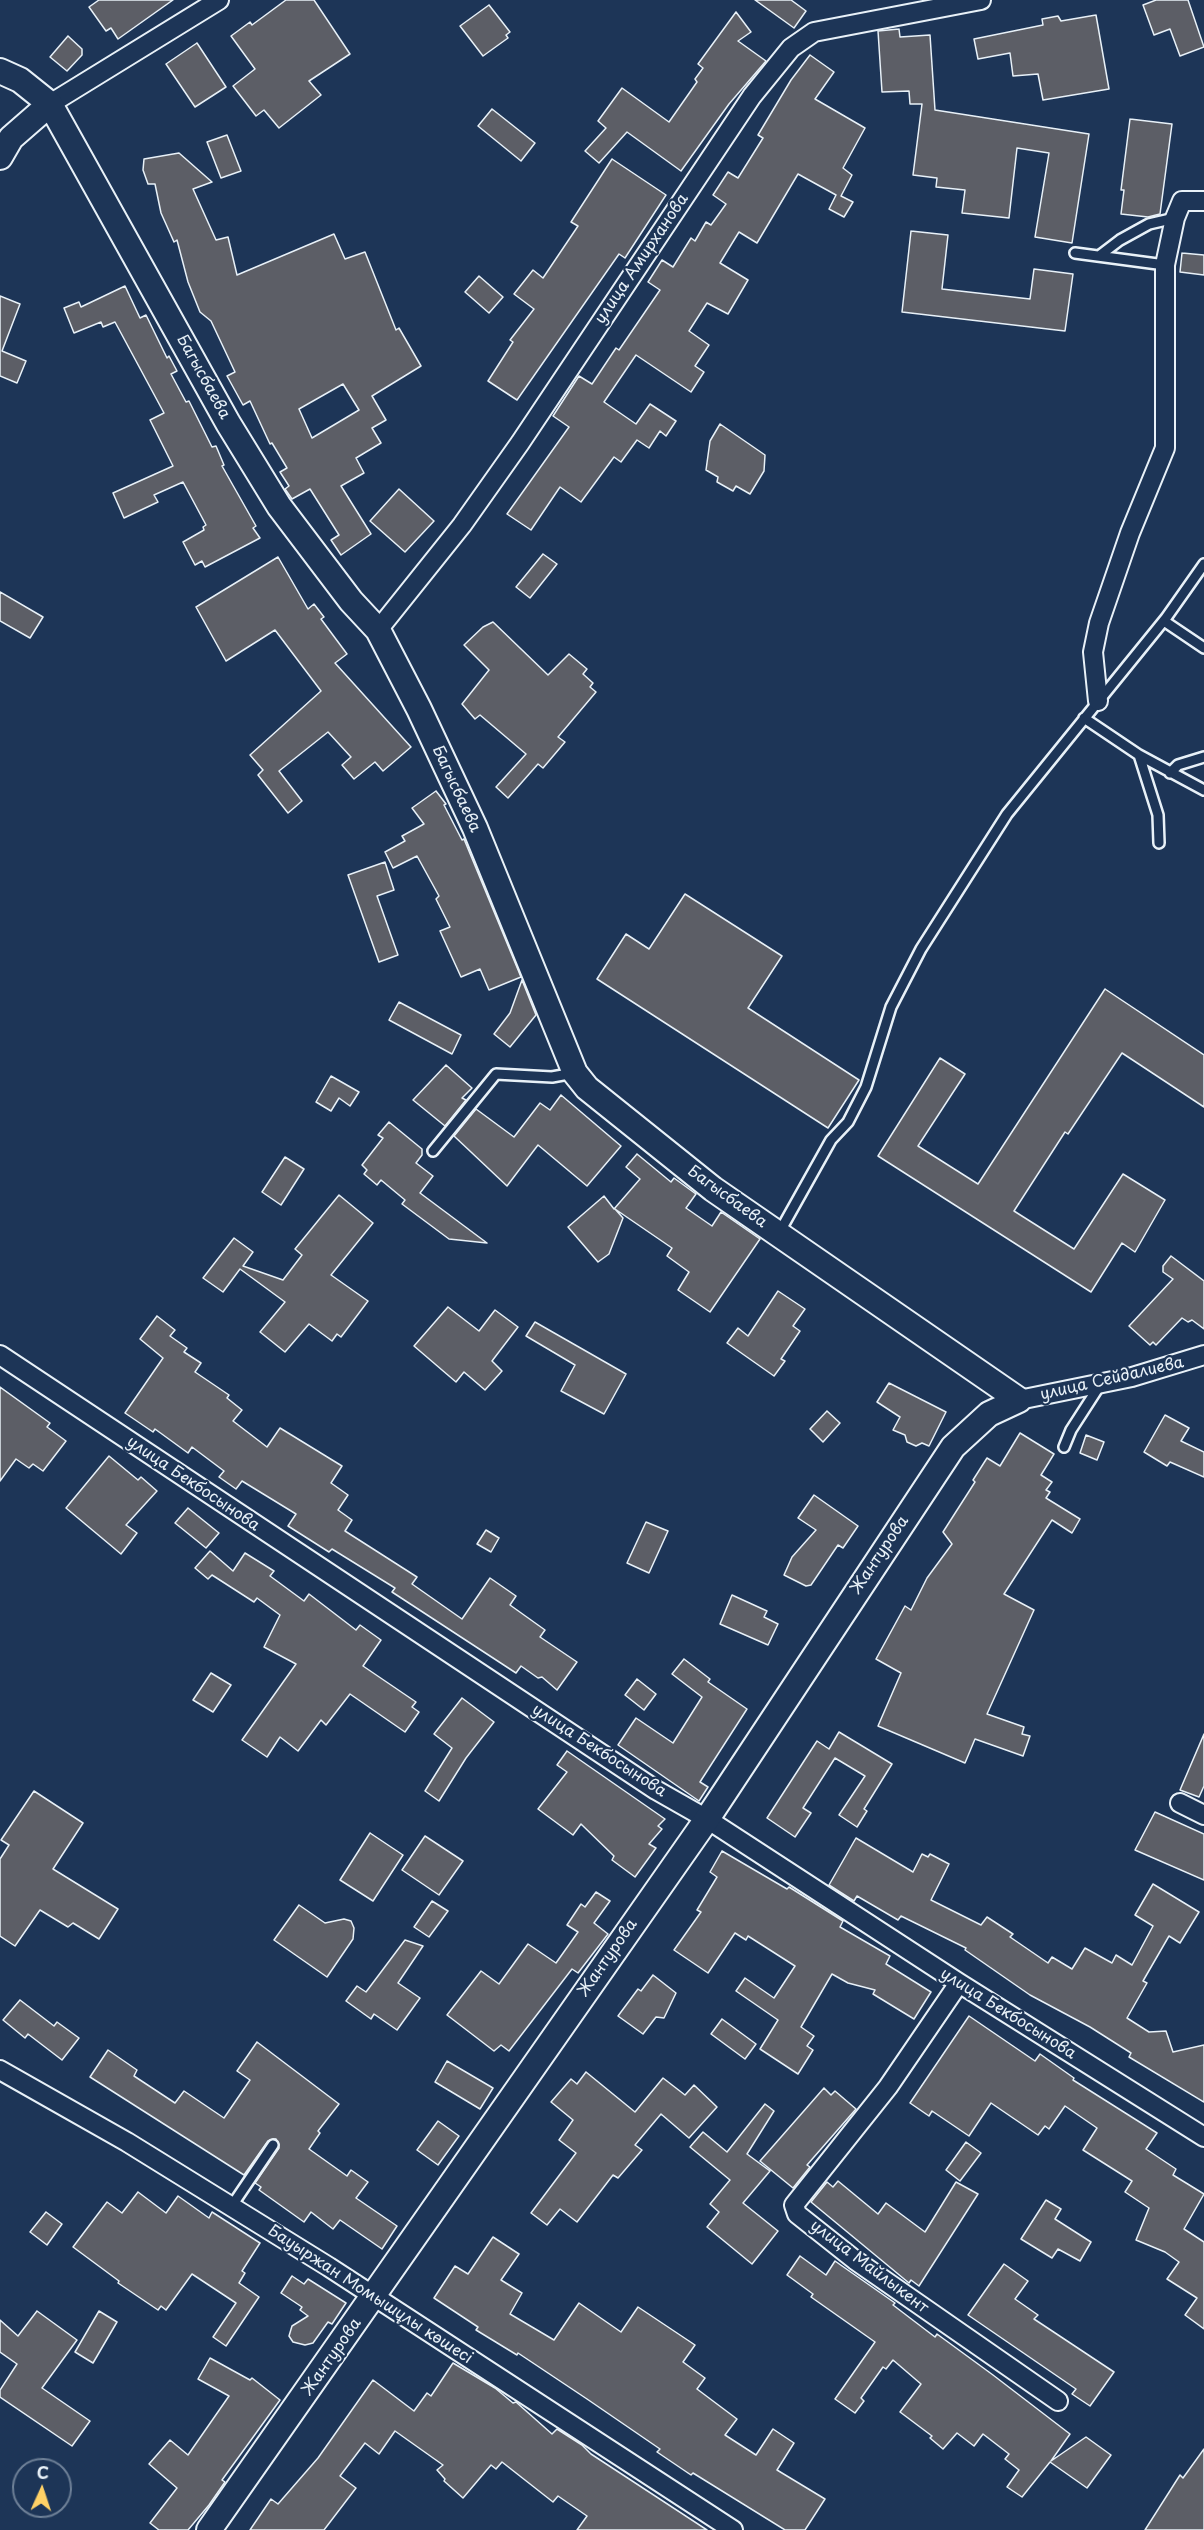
<!DOCTYPE html>
<meta charset="utf-8">
<style>
body{margin:0}
#map{position:relative;width:1204px;height:2530px;overflow:hidden;background:#1d3557;font-family:"Playpen Sans",sans-serif}
canvas{display:block}
.north{position:absolute;left:12px;top:2458px;width:60px;height:60px;box-sizing:border-box;background:#1d3557;border:2px solid #6e8097;border-radius:50%;rotate:3deg;font-size:16px;font-weight:700;line-height:24px;text-align:center;color:#e8f1f8}
.north::after{content:'';display:block;margin:auto;width:21px;height:27px;background:#ffd166;clip-path:polygon(50% 0,100% 100%,50% 72%,0 100%)}
</style>
<div id="map">
<canvas width="1204" height="2530"></canvas>
<div class="north">С</div>
</div>
<script>
const context = document.querySelector('canvas').getContext('2d');
context.lineJoin = 'round';
function paint(path, color) {
  context.fillStyle = color;
  context.fill(path, 'evenodd');
}
function poly(rows) {
  const path = new Path2D();
  for (const r of rows) {
    path.moveTo(r[0], r[1]);
    for (let i = 2; i < r.length; i += 2) path.lineTo(r[i], r[i + 1]);
  }
  return path;
}
function trace(path, color, width, dash) {
  context.strokeStyle = color;
  context.lineWidth = width;
  context.lineCap = dash ? 'butt' : 'round';
  context.setLineDash(dash || []);
  context.stroke(path);
}
function label(font, color, halo, rows, align = 'center') {
  context.font = font + ' "Playpen Sans",sans-serif';
  context.lineWidth = 4.5;
  context.setLineDash([]);
  context.textBaseline = 'middle';
  context.strokeStyle = halo;
  context.fillStyle = color;
  for (const [text, x, y, turn = 0] of rows) {
    context.save();
    context.translate(x, y);
    context.rotate((+turn || 0) * Math.PI / 180);
    context.textAlign = isNaN(turn) ? turn : align;
    if (halo) context.strokeText(text, 0, 0);
    context.fillText(text, 0, 0);
    context.restore();
  }
}
const building = poly([
 [99,0,173,0,118,39,111,28,106,31,89,7,99,0],
 [286,0,314,0,350,54,309,81,321,95,279,128,264,110,256,116,233,86,255,69,231,36,250,22,252,25,286,0],
 [755,0,791,0,806,11,794,28,755,0],
 [1156,0,1188,0,1204,47,1180,56,1170,29,1154,35,1143,5,1156,0],
 [489,5,510,32,506,35,508,38,483,56,460,26,489,5],
 [736,12,751,32,738,41,766,61,729,104,681,171,627,132,599,163,585,151,606,128,598,121,622,88,669,122,697,82,695,79,703,68,698,64,736,12],
 [1096,15,1109,89,1043,100,1038,74,1013,76,1010,53,978,59,974,39,1043,25,1042,19,1058,16,1061,21,1096,15],
 [899,29,900,37,930,35,935,110,1089,134,1072,243,1035,237,1049,153,1017,148,1009,218,962,213,965,190,936,187,937,178,913,175,922,104,910,104,909,91,882,92,878,31,899,29],
 [68,36,82,49,82,55,67,71,50,57,68,36],
 [197,43,226,87,195,107,166,64,197,43],
 [810,55,834,72,815,99,865,128,843,168,852,175,841,196,853,202,844,217,829,209,836,195,798,174,757,243,739,232,720,263,748,280,728,314,707,303,689,331,709,345,695,366,704,372,691,392,636,355,604,402,636,424,650,404,676,421,666,436,660,431,649,448,637,440,621,462,614,457,581,502,560,487,531,530,507,514,569,427,553,416,579,376,592,384,616,348,619,350,660,290,648,282,662,260,673,267,691,238,695,241,706,222,711,225,726,204,713,195,728,172,738,178,763,138,758,135,791,80,810,55],
 [492,109,535,143,521,161,478,126,492,109],
 [1130,119,1172,124,1160,214,1148,217,1121,214,1124,190,1121,190,1130,119],
 [227,135,241,171,221,178,207,142,227,135],
 [179,153,212,182,193,189,216,240,228,237,237,275,334,234,345,259,365,252,396,330,399,328,421,366,372,396,386,420,372,428,381,443,356,458,364,473,341,486,371,534,341,555,331,540,339,535,310,489,292,499,285,489,289,486,280,472,287,468,272,443,270,444,250,401,243,405,227,376,235,372,211,321,200,312,188,282,177,240,174,242,161,213,155,184,148,184,143,170,144,159,179,153],
 [343,384,359,410,312,438,299,409,343,384],
 [612,159,666,195,625,258,619,254,517,400,488,381,513,342,510,340,534,309,514,294,533,270,543,278,578,226,571,222,612,159],
 [911,231,948,235,942,289,1030,299,1034,269,1073,274,1065,331,902,312,911,231],
 [1182,253,1204,255,1204,275,1180,272,1182,253],
 [479,276,503,297,489,313,465,292,479,276],
 [125,286,140,318,146,315,167,358,169,356,177,371,171,374,186,402,189,401,212,447,216,446,224,465,222,466,256,526,253,528,260,538,205,567,202,561,195,565,183,542,204,530,203,527,206,525,183,482,154,495,158,502,124,518,113,493,173,466,150,420,164,413,115,322,103,327,101,322,74,333,64,308,79,302,81,307,125,286],
 [0,296,20,304,2,351,26,361,17,383,0,376,0,296],
 [720,424,765,455,764,471,750,494,736,486,733,491,717,482,718,477,706,470,710,441,720,424],
 [399,489,434,521,405,552,370,521,399,489],
 [543,554,557,564,530,598,516,587,543,554],
 [278,557,308,609,314,604,324,617,321,619,347,654,335,663,411,747,383,771,375,762,354,779,342,765,351,757,328,732,279,771,302,801,288,813,258,775,263,770,250,755,321,691,275,630,226,661,196,607,278,557],
 [0,592,43,617,30,638,0,621,0,592],
 [493,622,548,675,569,654,587,669,583,674,593,683,590,687,596,692,558,737,565,742,543,768,538,764,508,798,496,787,526,754,480,715,475,719,462,704,489,670,464,645,483,627,493,622],
 [436,791,446,804,444,805,462,840,464,839,521,977,489,990,480,969,461,977,440,931,450,927,436,899,439,896,417,856,393,868,385,852,405,841,402,836,424,824,412,808,436,791],
 [385,862,394,890,377,896,398,955,379,962,348,875,385,862],
 [685,894,782,956,748,1008,859,1080,828,1128,597,979,626,934,649,949,685,894],
 [522,980,536,1015,510,1047,494,1034,510,1013,522,980],
 [1105,989,1204,1055,1204,1107,1122,1053,1068,1134,1065,1132,1014,1211,1074,1249,1123,1174,1165,1200,1135,1252,1122,1243,1091,1292,878,1156,940,1058,965,1074,918,1146,978,1184,1105,989],
 [399,1002,461,1035,452,1054,389,1020,399,1002],
 [446,1065,472,1088,462,1098,466,1100,445,1126,413,1100,446,1065],
 [331,1076,359,1092,350,1106,339,1098,331,1111,316,1102,331,1076],
 [561,1095,621,1146,587,1186,538,1145,507,1186,454,1136,476,1109,514,1137,540,1103,550,1110,561,1095],
 [389,1122,422,1149,422,1155,416,1163,433,1176,420,1193,487,1243,449,1239,402,1204,405,1200,381,1180,377,1185,364,1174,367,1170,362,1165,383,1138,378,1135,389,1122],
 [637,1154,671,1182,674,1178,696,1194,686,1208,712,1226,721,1212,760,1239,710,1312,678,1290,689,1272,667,1256,672,1248,615,1209,623,1218,609,1254,598,1262,568,1227,604,1196,614,1209,640,1179,626,1167,637,1154],
 [285,1157,304,1169,281,1205,262,1192,285,1157],
 [339,1195,373,1223,331,1275,368,1301,341,1337,337,1334,332,1341,309,1324,285,1352,260,1332,285,1302,240,1269,223,1292,203,1278,234,1238,253,1252,243,1266,283,1280,302,1255,295,1249,339,1195],
 [1171,1256,1204,1281,1204,1329,1192,1320,1188,1322,1182,1318,1156,1345,1153,1342,1150,1345,1129,1326,1173,1279,1163,1272,1163,1266,1171,1256],
 [778,1291,805,1309,793,1326,800,1331,781,1359,785,1361,774,1376,727,1343,738,1328,748,1336,778,1291],
 [448,1307,479,1331,495,1310,518,1327,492,1361,502,1371,485,1390,464,1372,456,1382,414,1346,448,1307],
 [157,1316,175,1330,170,1336,187,1348,184,1352,201,1363,195,1372,229,1395,227,1398,242,1410,233,1421,267,1447,280,1428,342,1466,331,1483,348,1495,338,1510,352,1520,345,1531,417,1577,412,1584,462,1619,490,1578,516,1596,510,1605,545,1630,540,1637,577,1662,557,1690,542,1677,538,1678,521,1666,516,1673,392,1592,395,1588,332,1549,329,1552,288,1526,296,1514,242,1481,236,1489,219,1477,224,1471,192,1447,188,1453,155,1429,153,1432,125,1413,163,1358,140,1339,157,1316],
 [535,1322,626,1374,604,1414,561,1391,575,1365,526,1336,535,1322],
 [889,1383,946,1412,929,1446,922,1443,916,1446,907,1442,905,1435,893,1430,900,1417,877,1402,889,1383],
 [0,1387,50,1423,47,1427,66,1441,43,1471,33,1464,29,1468,16,1459,0,1481,0,1387],
 [827,1411,840,1423,823,1442,810,1429,827,1411],
 [1165,1415,1189,1428,1181,1441,1204,1452,1204,1477,1170,1462,1167,1466,1144,1452,1165,1415],
 [1020,1433,1054,1454,1041,1475,1052,1482,1046,1490,1050,1492,1046,1498,1080,1519,1072,1533,1052,1520,1004,1594,1034,1610,987,1714,1024,1727,1022,1734,1030,1736,1023,1756,975,1739,965,1763,878,1726,901,1673,876,1659,905,1606,911,1610,927,1578,952,1544,943,1532,975,1482,973,1480,987,1458,1000,1466,1020,1433],
 [1086,1435,1104,1442,1097,1460,1080,1453,1086,1435],
 [109,1456,138,1480,141,1477,157,1491,126,1525,137,1533,121,1554,66,1508,109,1456],
 [814,1495,858,1526,843,1548,838,1545,811,1585,806,1586,784,1575,792,1557,816,1530,798,1518,814,1495],
 [188,1508,219,1533,206,1548,175,1523,188,1508],
 [646,1522,668,1531,649,1573,627,1563,646,1522],
 [486,1530,499,1538,491,1552,477,1544,486,1530],
 [210,1551,233,1571,245,1553,274,1571,270,1576,304,1601,309,1594,356,1630,360,1625,381,1640,363,1666,416,1702,412,1707,419,1712,405,1732,350,1694,326,1725,321,1720,298,1751,280,1737,267,1757,242,1740,296,1664,264,1647,280,1615,257,1598,254,1602,212,1575,208,1579,195,1568,210,1551],
 [732,1595,767,1611,764,1617,778,1624,768,1645,720,1624,732,1595],
 [684,1659,710,1679,708,1682,747,1709,700,1782,708,1787,699,1801,618,1745,636,1718,673,1743,702,1697,672,1674,684,1659],
 [211,1673,231,1685,213,1712,193,1700,211,1673],
 [637,1679,656,1694,644,1710,625,1695,637,1679],
 [462,1698,494,1722,466,1758,439,1801,425,1791,452,1748,434,1734,462,1698],
 [839,1732,892,1764,864,1809,867,1811,857,1827,839,1815,865,1776,835,1758,803,1808,811,1813,795,1837,767,1818,817,1741,829,1749,839,1732],
 [1204,1734,1204,1786,1199,1797,1180,1790,1204,1734],
 [567,1751,665,1819,658,1826,662,1829,649,1844,656,1848,635,1877,612,1860,614,1856,581,1824,573,1835,538,1809,567,1772,557,1765,567,1751],
 [34,1791,83,1823,53,1869,118,1909,99,1939,73,1923,68,1927,40,1910,15,1946,0,1936,0,1859,9,1845,1,1840,34,1791],
 [1155,1812,1204,1834,1204,1880,1135,1850,1155,1812],
 [370,1833,403,1855,373,1901,340,1880,370,1833],
 [425,1836,463,1861,439,1895,402,1870,425,1836],
 [856,1838,913,1872,922,1854,928,1857,930,1854,949,1864,931,1900,981,1925,987,1917,1013,1934,1010,1937,1048,1963,1052,1957,1072,1969,1085,1948,1112,1963,1116,1955,1132,1965,1153,1926,1135,1915,1153,1884,1199,1912,1180,1943,1169,1936,1143,1981,1147,1983,1127,2018,1149,2032,1166,2031,1173,2052,1204,2045,1204,2102,1129,2057,1131,2053,1090,2027,1030,1995,965,1950,966,1948,901,1916,898,1920,857,1896,854,1901,829,1885,856,1838],
 [722,1851,787,1889,789,1887,843,1921,840,1927,890,1956,886,1964,931,1992,914,2019,873,1994,875,1990,848,1983,832,1974,801,2027,814,2036,807,2046,813,2050,798,2074,760,2049,778,2020,736,1991,745,1978,774,1998,795,1966,748,1936,746,1940,735,1933,708,1973,674,1950,701,1912,697,1910,717,1877,710,1872,722,1851],
 [596,1892,610,1901,594,1923,608,1934,578,1973,572,1969,509,2051,501,2045,494,2051,447,2015,481,1971,499,1984,528,1944,556,1963,578,1932,567,1925,581,1904,585,1907,596,1892],
 [432,1901,448,1911,429,1937,414,1927,432,1901],
 [299,1905,325,1923,344,1919,351,1921,354,1928,353,1939,327,1977,274,1940,299,1905],
 [405,1940,423,1946,398,1983,420,1998,397,2030,374,2014,371,2019,346,2001,357,1986,366,1992,405,1940],
 [653,1975,676,1993,664,2018,656,2017,643,2034,618,2016,638,1989,641,1991,653,1975],
 [20,2000,54,2026,57,2022,79,2038,62,2060,28,2034,25,2038,3,2020,20,2000],
 [969,2016,1035,2061,1040,2054,1074,2078,1073,2080,1157,2133,1146,2149,1176,2169,1173,2175,1204,2194,1184,2229,1204,2242,1204,2329,1185,2315,1197,2298,1167,2279,1179,2262,1165,2252,1136,2240,1149,2208,1125,2192,1132,2181,1083,2150,1097,2128,1065,2106,1049,2129,1045,2126,1038,2135,991,2103,969,2136,932,2111,929,2116,910,2103,969,2016],
 [722,2019,756,2044,745,2059,711,2034,722,2019],
 [257,2042,339,2104,318,2131,320,2133,309,2149,347,2176,351,2170,368,2182,356,2198,397,2226,382,2249,340,2220,333,2229,311,2212,304,2222,259,2190,261,2187,255,2183,279,2148,276,2139,268,2141,244,2175,90,2077,108,2050,137,2070,134,2076,175,2103,184,2091,224,2118,250,2080,237,2071,257,2042],
 [447,2061,493,2088,480,2109,435,2082,447,2061],
 [586,2072,635,2112,663,2078,685,2095,694,2085,717,2107,689,2138,661,2114,635,2145,642,2150,618,2178,613,2175,577,2222,560,2209,547,2225,531,2213,576,2153,559,2140,573,2120,551,2102,571,2079,577,2084,586,2072],
 [824,2088,831,2095,835,2091,856,2109,807,2165,810,2167,793,2188,760,2161,824,2088],
 [765,2104,774,2111,747,2154,770,2171,743,2203,778,2231,752,2264,707,2227,719,2212,710,2204,730,2180,690,2147,703,2132,727,2152,765,2104],
 [438,2121,459,2136,438,2165,417,2150,438,2121],
 [966,2142,981,2153,960,2181,946,2170,966,2142],
 [838,2181,878,2214,886,2203,925,2232,956,2182,978,2194,919,2286,911,2280,909,2283,811,2202,827,2182,833,2187,838,2181],
 [138,2192,166,2213,178,2196,209,2218,212,2212,260,2243,242,2271,245,2273,239,2283,259,2297,226,2346,213,2337,236,2303,192,2274,166,2310,161,2306,158,2310,118,2283,119,2281,73,2247,107,2202,122,2213,138,2192],
 [1046,2200,1061,2209,1055,2219,1091,2242,1080,2261,1058,2249,1052,2258,1021,2239,1046,2200],
 [46,2212,62,2224,47,2245,30,2232,46,2212],
 [493,2237,519,2254,501,2280,522,2293,510,2314,554,2340,579,2303,621,2332,638,2307,695,2345,683,2362,705,2378,697,2389,737,2419,725,2435,756,2455,773,2429,794,2443,777,2470,825,2499,805,2530,785,2530,693,2473,691,2475,657,2452,660,2449,587,2399,518,2353,517,2355,476,2330,478,2327,434,2298,455,2266,468,2274,493,2237],
 [800,2256,826,2275,835,2261,895,2303,893,2305,935,2337,937,2334,993,2375,1070,2434,1051,2461,1086,2437,1111,2455,1087,2488,1050,2462,1022,2497,1007,2487,1019,2470,1005,2459,1009,2454,983,2434,974,2446,957,2433,943,2449,930,2438,932,2436,900,2412,921,2384,893,2360,886,2369,883,2367,861,2398,864,2401,855,2413,835,2399,875,2342,811,2297,813,2294,787,2275,800,2256],
 [1004,2264,1028,2281,1015,2299,1038,2315,1034,2319,1114,2372,1090,2406,1072,2394,1076,2389,968,2315,1004,2264],
 [292,2276,304,2284,308,2279,346,2303,332,2324,328,2322,313,2343,305,2345,293,2342,289,2336,292,2326,308,2316,300,2310,302,2307,281,2293,292,2276],
 [37,2311,77,2340,42,2388,90,2421,72,2446,0,2397,0,2390,17,2364,0,2352,0,2320,18,2336,37,2311],
 [99,2311,117,2322,93,2363,75,2352,99,2311],
 [210,2358,250,2380,252,2378,280,2400,222,2480,225,2482,209,2505,188,2530,159,2530,150,2523,177,2488,149,2464,170,2440,188,2455,229,2396,198,2379,210,2358],
 [453,2363,495,2388,513,2403,516,2402,552,2434,557,2429,582,2445,591,2454,707,2530,577,2530,587,2516,558,2496,553,2502,502,2462,496,2469,491,2465,463,2498,444,2481,445,2479,437,2470,443,2465,395,2431,379,2454,365,2443,340,2476,356,2488,324,2530,250,2530,271,2499,278,2504,318,2458,373,2380,414,2411,427,2393,431,2396,453,2363],
 [1204,2449,1204,2530,1145,2530,1180,2475,1183,2478,1204,2449]
]);
paint(building, '#5c5e66');
trace(building, '#e8f1f8', 1.5);
const lane = poly([
 [1075,253,1165,265],
 [1099,256,1120,240,1149,224,1175,218],
 [1164,621,1204,648],
 [1084,718,1139,755,1204,790],
 [1139,755,1158,815,1159,843],
 [1170,773,1178,765,1204,757],
 [433,1151,496,1074,552,1077,574,1073],
 [779,1233,831,1140,848,1122,866,1087,891,1007,921,949,1007,814,1166,618,1204,564],
 [1064,1447,1071,1430,1100,1385],
 [231,2207,273,2145]
]);
const street = poly([
 [50,104,219,0],
 [378,630,462,525,520,443,752,96,791,48,814,32,981,0],
 [1098,701,1093,652,1099,623,1130,533,1165,448,1165,265,1175,218,1182,201,1204,201],
 [0,1355,656,1790,707,1819,959,1983,1204,2137],
 [1019,1400,1132,1377,1204,1355],
 [1180,1803,1204,1815],
 [959,1983,888,2087,794,2205,797,2214,855,2260,1058,2401],
 [0,2070,127,2142,329,2267,733,2530]
]);
const secondary = poly([
 [0,71,20,80,50,104,228,423,279,506,351,601,378,630,419,709,475,828,575,1073,587,1088,713,1189,1019,1400,989,1414,953,1447,707,1819,209,2530],
 [0,157,11,138,50,104]
]);
trace(lane, '#e8f1f8', 14);
trace(street, '#e8f1f8', 22);
trace(secondary, '#e8f1f8', 28);
trace(lane, '#1d3557', 9);
trace(street, '#1d3557', 18);
trace(secondary, '#1d3557', 24);
label('16px', '#e8f1f8', '#1d3557', [
 ["улица Амирханова",642,259,-56],
 ["Багысбаева",203,377,61],
 ["Багысбаева",456,789,65],
 ["Багысбаева",727,1197,36],
 ["улица Сейдалиева",1112,1379,-13],
 ["улица Бекбосынова",193,1484,34],
 ["Жантурова",880,1555,-56],
 ["улица Бекбосынова",599,1751,33],
 ["Жантурова",608,1958,-55],
 ["улица Бекбосынова",1008,2014,32],
 ["улица Майлыкент",869,2267,37],
 ["Бауыржан Момышұлы көшесі",370,2295,33],
 ["Жантурова",332,2357,-55]
]);
</script>
